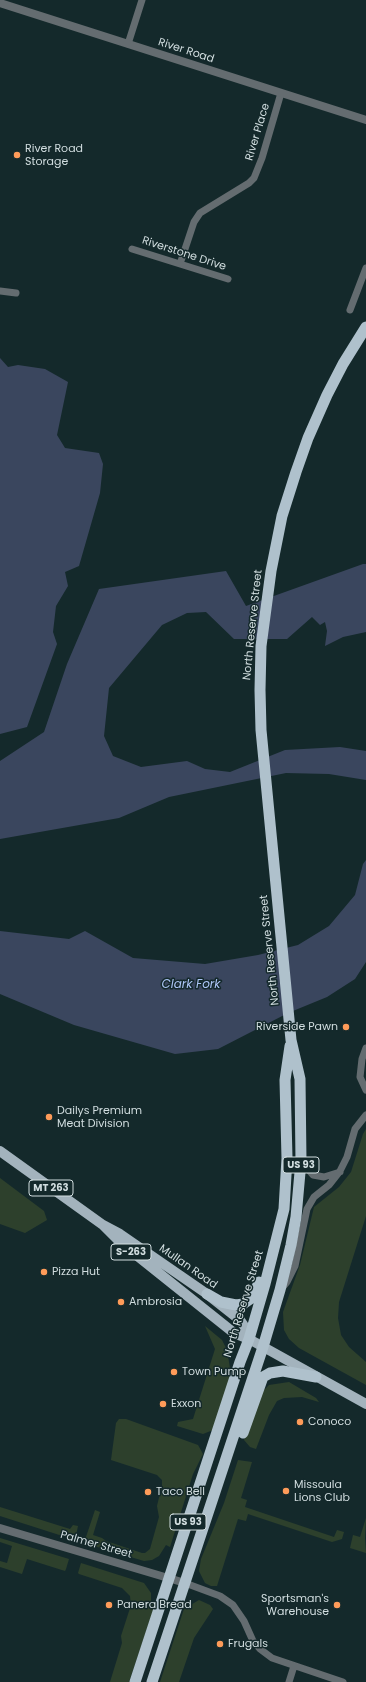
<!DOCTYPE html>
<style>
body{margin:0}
canvas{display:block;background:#14292b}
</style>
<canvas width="366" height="1682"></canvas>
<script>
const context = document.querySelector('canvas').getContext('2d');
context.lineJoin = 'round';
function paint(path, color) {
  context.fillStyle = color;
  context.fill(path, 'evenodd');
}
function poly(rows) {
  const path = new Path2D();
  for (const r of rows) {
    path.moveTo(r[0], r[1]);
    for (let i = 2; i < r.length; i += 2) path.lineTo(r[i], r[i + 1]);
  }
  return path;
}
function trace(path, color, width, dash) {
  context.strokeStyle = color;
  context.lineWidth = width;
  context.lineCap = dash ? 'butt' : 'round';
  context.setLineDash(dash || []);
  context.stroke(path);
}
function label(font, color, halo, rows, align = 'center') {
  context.font = font + ' Poppins,sans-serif';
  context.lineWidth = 3;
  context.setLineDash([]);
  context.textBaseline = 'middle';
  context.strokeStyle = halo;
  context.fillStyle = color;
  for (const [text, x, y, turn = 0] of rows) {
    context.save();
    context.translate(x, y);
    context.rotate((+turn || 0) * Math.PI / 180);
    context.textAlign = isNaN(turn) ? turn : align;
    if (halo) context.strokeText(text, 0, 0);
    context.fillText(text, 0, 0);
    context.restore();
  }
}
paint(poly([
 [366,1129,366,1216,339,1302,338,1318,341,1335,349,1347,366,1362,366,1385,299,1348,289,1339,284,1330,283,1312,300,1265,314,1207,339,1187,351,1172,363,1134],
 [0,1178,44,1211,47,1220,25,1233,0,1224],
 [205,1326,222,1340,227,1350,231,1374,213,1430,203,1434,177,1426,178,1422,193,1419,215,1349],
 [289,1382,316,1398,319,1402,302,1397,284,1398,277,1401,269,1415,256,1449,250,1447,244,1440,261,1393,269,1385],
 [119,1419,126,1419,198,1445,203,1454,193,1474,170,1547,166,1545,159,1556,152,1560,144,1561,84,1543,95,1510,100,1512,93,1535,102,1538,106,1541,142,1553,145,1553,150,1549,159,1517,157,1506,162,1485,162,1480,157,1475,111,1460,116,1423],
 [238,1460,252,1462,241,1498,247,1500,245,1507,334,1537,337,1530,344,1532,342,1539,332,1542,248,1514,246,1521,238,1519,217,1586,211,1586,205,1583,199,1571,201,1559,224,1503],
 [0,1507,70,1529,73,1525,78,1526,75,1540,0,1516],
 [366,1518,365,1538,366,1553,350,1548,353,1535,360,1537],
 [0,1538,69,1559,66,1569,65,1571,27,1559,22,1574,0,1567,0,1561,7,1563,12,1546,0,1542],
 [81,1563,144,1583,151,1593,151,1603,155,1605,129,1682,110,1682,122,1643,121,1636,131,1605,130,1596,122,1588,79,1574,78,1573],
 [199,1600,210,1605,213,1609,194,1638,179,1682,160,1682,184,1609]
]), '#2d402c');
paint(poly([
 [0,358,8,367,18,365,45,369,68,382,57,435,65,448,99,453,103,464,100,493,79,566,65,572,68,586,56,606,53,632,57,644,27,727,0,734],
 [363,564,366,564,366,632,343,637,325,646,327,631,325,622,320,625,312,617,287,639,234,639,206,612,187,613,162,625,109,688,104,736,113,756,141,767,187,761,205,769,230,772,285,750,340,747,366,751,366,780,329,774,286,773,169,797,119,818,0,839,0,761,44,732,67,664,99,589,226,571,246,606],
 [366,860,366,962,355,979,327,997,288,1013,218,1049,175,1054,74,1025,0,994,0,931,69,939,85,931,133,958,205,964,258,955,298,945,329,926,355,895,363,864]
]), '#3a465e');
trace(poly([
 [128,44,142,0],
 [132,249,228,279],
 [180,264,194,222,200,213,249,183,254,178,262,158,281,93],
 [0,291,16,293],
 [350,310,366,268],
 [366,1048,362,1059,360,1077,366,1090],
 [301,1161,313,1175,324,1177,340,1172],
 [282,1288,287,1282,295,1266,307,1209,314,1197,329,1185,340,1171,347,1157,355,1129,366,1115],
 [185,1583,220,1596,233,1605,244,1621,253,1641,260,1649,272,1658,343,1682],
 [289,1682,294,1666]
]), '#646c70', 7);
trace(poly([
 [0,3,366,120],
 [0,1528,185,1583]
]), '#646c70', 8);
trace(poly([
 [0,1151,103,1225,120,1234,207,1294,240,1320,246,1329,249,1339],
 [103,1225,120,1242,234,1333,249,1339,366,1404]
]), '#a3b3bd', 10);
trace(poly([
 [207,1294,221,1302,236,1305,243,1304,253,1297,259,1282],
 [243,1433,263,1377,270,1373,283,1371,316,1377],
 [135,1682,240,1362,249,1339,265,1284,284,1209,287,1158,285,1080,290,1046],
 [152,1682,263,1347,280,1290,291,1245,296,1217,301,1161,300,1079,291,1040,261,730,260,690,261,646,271,571,282,516,296,472,308,438,327,395,343,364,366,327]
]), '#afc1cc', 11);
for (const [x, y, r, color] of [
 [17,155,4,"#fe9b59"],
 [346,1027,4,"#fe9b59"],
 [49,1117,4,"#fe9b59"],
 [44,1272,4,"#fe9b59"],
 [121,1302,4,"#fe9b59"],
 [174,1372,4,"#fe9b59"],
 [163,1404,4,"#fe9b59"],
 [300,1422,4,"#fe9b59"],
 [286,1491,4,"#fe9b59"],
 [148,1492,4,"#fe9b59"],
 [109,1605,4,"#fe9b59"],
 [337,1605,4,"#fe9b59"],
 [220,1644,4,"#fe9b59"]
]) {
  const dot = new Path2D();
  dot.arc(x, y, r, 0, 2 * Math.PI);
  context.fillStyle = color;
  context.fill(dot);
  trace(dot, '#14292b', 1.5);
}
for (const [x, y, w] of [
 [301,1165,36],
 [51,1188,44],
 [131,1252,40],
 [188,1522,36]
]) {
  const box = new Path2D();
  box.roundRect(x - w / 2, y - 8, w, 16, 3);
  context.fillStyle = '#14292b';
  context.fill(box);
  trace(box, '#d1dddf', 1);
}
label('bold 10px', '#d1dddf', null, [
 ["US 93",301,1165],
 ["MT 263",51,1188],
 ["S-263",131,1252],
 ["US 93",188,1522]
]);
label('11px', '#d1dddf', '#14292b', [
 ["River Road",186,51,18],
 ["River Place",258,132,-73],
 ["Riverstone Drive",184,254,18],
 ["North Reserve Street",253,625,-84],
 ["North Reserve Street",270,950,-96],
 ["Mullan Road",188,1267,35],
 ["North Reserve Street",244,1304,-73],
 ["Palmer Street",96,1545,16]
]);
label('11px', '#d1dddf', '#14292b', [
 ["River Road",25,149],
 ["Storage",25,162],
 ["Riverside Pawn",338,1027,"right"],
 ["Dailys Premium",57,1111],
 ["Meat Division",57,1124],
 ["Pizza Hut",52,1272],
 ["Ambrosia",129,1302],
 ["Town Pump",182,1372],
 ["Exxon",171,1404],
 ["Conoco",308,1422],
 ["Missoula",294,1485],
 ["Lions Club",294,1498],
 ["Taco Bell",156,1492],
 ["Sportsman's",329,1599,"right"],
 ["Warehouse",329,1612,"right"],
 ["Panera Bread",117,1605],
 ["Frugals",228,1644]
], 'left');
label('italic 12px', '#acc5f5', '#14292b', [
 ["Clark Fork",191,985]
]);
</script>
